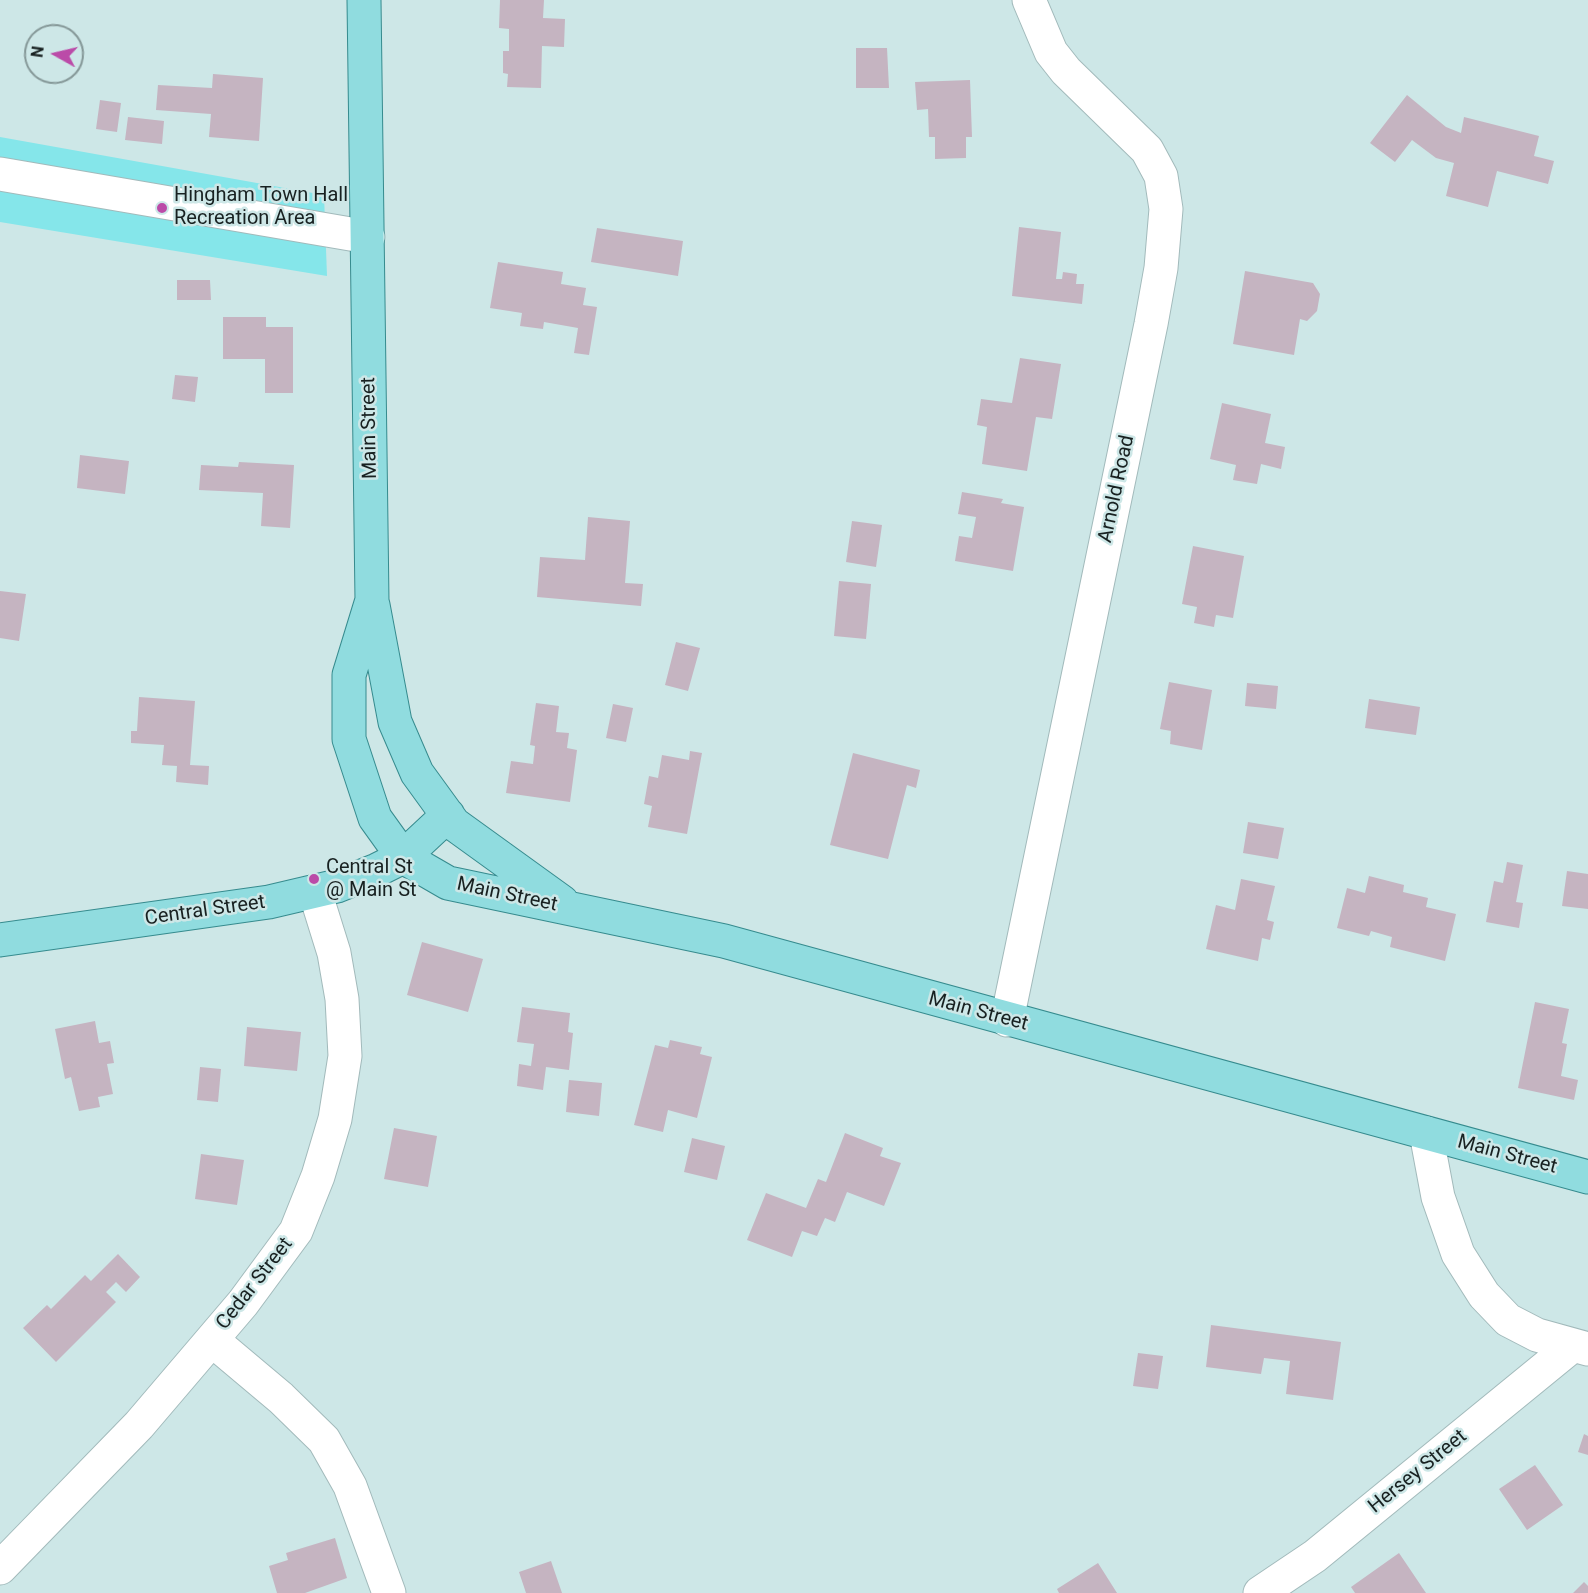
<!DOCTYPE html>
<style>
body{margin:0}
#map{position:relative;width:1588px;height:1593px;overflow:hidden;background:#cde7e7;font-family:Roboto,sans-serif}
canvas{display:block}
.north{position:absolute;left:24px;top:24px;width:60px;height:60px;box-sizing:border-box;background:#cde7e7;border:2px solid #859898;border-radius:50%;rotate:278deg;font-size:16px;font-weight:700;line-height:24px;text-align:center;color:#182121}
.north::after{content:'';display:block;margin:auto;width:21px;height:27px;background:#bb4ba8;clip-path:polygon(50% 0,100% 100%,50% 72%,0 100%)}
</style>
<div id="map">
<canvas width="1588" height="1593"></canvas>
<div class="north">N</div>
</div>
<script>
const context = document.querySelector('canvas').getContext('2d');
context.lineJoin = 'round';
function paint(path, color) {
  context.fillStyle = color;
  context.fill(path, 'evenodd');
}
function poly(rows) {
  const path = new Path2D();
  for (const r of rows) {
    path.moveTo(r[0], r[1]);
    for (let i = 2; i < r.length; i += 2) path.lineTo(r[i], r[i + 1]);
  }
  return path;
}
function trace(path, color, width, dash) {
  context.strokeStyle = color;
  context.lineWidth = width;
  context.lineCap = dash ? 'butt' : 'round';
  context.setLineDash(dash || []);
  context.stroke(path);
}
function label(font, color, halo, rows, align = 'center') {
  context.font = font + ' Roboto,sans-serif';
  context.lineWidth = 5;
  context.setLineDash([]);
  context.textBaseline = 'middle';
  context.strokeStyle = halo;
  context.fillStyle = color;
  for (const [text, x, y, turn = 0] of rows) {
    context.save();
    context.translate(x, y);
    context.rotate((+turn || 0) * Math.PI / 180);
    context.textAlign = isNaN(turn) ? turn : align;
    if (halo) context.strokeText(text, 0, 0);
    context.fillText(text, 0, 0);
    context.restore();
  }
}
paint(poly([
 [0,137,324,195,327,276,0,222]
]), '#85e6ea');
paint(poly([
 [500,0,544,0,543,18,565,19,564,47,542,46,541,88,507,87,508,74,503,73,503,51,509,51,509,29,499,28],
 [856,48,887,48,889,88,856,88],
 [213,74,263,78,259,141,209,137,211,114,156,110,158,85,212,88],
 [970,80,972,137,966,137,966,158,935,159,935,137,929,137,928,109,917,110,915,82],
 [1407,95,1446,127,1461,133,1464,117,1539,136,1534,156,1554,161,1548,184,1497,171,1488,207,1446,196,1454,163,1436,158,1412,140,1395,162,1370,143],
 [100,100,121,103,117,132,96,129],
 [128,117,164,121,162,144,125,140],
 [1019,227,1061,232,1056,279,1062,279,1063,272,1077,274,1076,284,1084,284,1082,304,1012,296],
 [597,228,683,241,678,276,591,262],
 [498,262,563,272,561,284,586,288,583,305,597,307,589,355,574,353,578,328,544,322,543,329,520,326,522,313,490,308],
 [1245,271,1313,283,1320,294,1317,311,1307,321,1300,319,1294,355,1233,344],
 [177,280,210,280,211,300,177,300],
 [223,317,266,317,266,327,293,327,293,393,265,393,265,359,223,359],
 [1020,358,1061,364,1052,419,1036,417,1027,471,982,464,987,427,977,425,981,399,1012,403],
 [175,375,198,377,195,402,172,399],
 [1222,403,1271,414,1265,443,1285,447,1281,469,1261,464,1257,484,1233,480,1236,465,1210,459],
 [80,455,129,461,125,494,77,488],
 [239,462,294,465,290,528,261,526,263,493,199,490,201,465,238,467],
 [962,492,1003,499,1001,503,1024,507,1013,571,955,561,959,536,972,538,976,517,958,514],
 [588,517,630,521,625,583,643,584,641,606,537,597,540,557,585,560],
 [852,521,882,525,876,567,846,562],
 [1193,546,1244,556,1233,618,1216,615,1214,627,1194,623,1197,607,1182,604],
 [839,581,871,584,866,639,834,636],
 [0,591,26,594,19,641,0,638],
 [676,642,700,648,688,691,665,685],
 [1169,682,1212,690,1202,750,1170,744,1171,731,1160,729],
 [1247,683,1278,686,1276,709,1245,706],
 [139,697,195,701,190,765,209,766,208,785,176,782,177,766,162,765,164,745,131,743,131,731,137,731],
 [1369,699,1420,707,1416,735,1365,728],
 [536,703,559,706,556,732,569,733,567,748,577,750,570,802,506,793,511,761,533,764,535,746,530,745],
 [613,704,633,708,626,742,606,738],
 [690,751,702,753,687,834,648,827,652,806,644,804,649,776,658,778,662,755,689,760],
 [853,753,920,770,916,788,907,785,888,859,830,845],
 [1248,822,1284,828,1278,859,1243,853],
 [1507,862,1523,865,1516,902,1523,903,1519,928,1486,922,1494,881,1503,883],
 [1567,871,1588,874,1588,909,1562,906],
 [1369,876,1404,885,1403,892,1428,898,1426,907,1456,914,1445,961,1390,947,1392,937,1371,931,1369,936,1337,928,1347,888,1365,893],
 [1241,879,1275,886,1267,920,1274,922,1270,940,1262,938,1258,961,1206,949,1216,905,1235,910],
 [422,942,483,959,468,1012,407,995],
 [1535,1002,1569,1009,1562,1043,1567,1044,1561,1076,1578,1080,1574,1100,1518,1088],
 [522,1007,570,1013,568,1032,573,1033,569,1070,546,1067,543,1090,517,1086,519,1064,531,1066,534,1044,517,1042],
 [95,1021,99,1043,110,1041,114,1063,107,1064,113,1094,98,1097,100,1107,79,1111,71,1077,65,1079,55,1029],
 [247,1027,301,1032,297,1071,244,1066],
 [670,1040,702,1047,700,1054,712,1057,697,1118,668,1110,663,1132,634,1125,655,1045,668,1048],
 [200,1067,221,1069,218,1102,197,1100],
 [569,1080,602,1083,599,1116,566,1112],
 [394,1128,437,1136,428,1187,384,1179],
 [845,1133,883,1148,880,1156,901,1163,884,1206,847,1192,835,1222,825,1218,817,1236,802,1231,792,1257,747,1240,766,1193,806,1208,818,1179,826,1182],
 [692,1138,725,1146,717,1180,684,1172],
 [201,1154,244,1160,237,1205,195,1199],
 [118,1254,140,1277,126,1292,116,1282,106,1292,116,1302,56,1362,23,1328,47,1305,51,1309,85,1275,91,1281],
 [1211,1325,1341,1342,1333,1400,1286,1394,1290,1361,1264,1358,1261,1374,1206,1367],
 [1138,1353,1163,1356,1158,1389,1133,1386],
 [1584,1434,1588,1436,1588,1455,1578,1452],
 [1535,1465,1563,1505,1527,1530,1499,1489],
 [335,1538,347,1578,305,1593,277,1593,269,1566,288,1560,286,1553],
 [1399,1553,1426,1593,1355,1593,1351,1587],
 [551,1561,562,1593,526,1593,519,1572],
 [1098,1563,1117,1593,1059,1593,1057,1589],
 [1584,1582,1588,1586,1588,1593,1573,1593]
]), '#c5b4c1');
const minor = poly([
 [0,174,368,237],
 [1007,1020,1151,324,1161,268,1166,209,1161,176,1147,150,1066,71,1051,52,1029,0],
 [1426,1133,1438,1197,1458,1254,1484,1295,1508,1320,1537,1335,1588,1349],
 [212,1340,281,1398,324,1440,350,1486,389,1593],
 [0,1568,139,1425,243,1303,296,1231,318,1176,335,1119,345,1056,342,999,334,953,315,892],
 [1260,1593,1315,1556,1572,1346]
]);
const major = poly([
 [364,0,372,600,349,675,349,739,375,818,403,857,448,883,724,941,1588,1177],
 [373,605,395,722,417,773,454,824,562,902],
 [0,940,269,902,337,886,377,870,403,857,448,815]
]);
trace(minor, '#a2babb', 35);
trace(major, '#368b8e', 35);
trace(minor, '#fff', 33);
trace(major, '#90dcdf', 33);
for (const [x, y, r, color] of [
 [162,208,6,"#bb4ba8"],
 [314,879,6,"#bb4ba8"]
]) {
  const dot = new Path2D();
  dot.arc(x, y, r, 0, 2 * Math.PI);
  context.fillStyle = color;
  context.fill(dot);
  trace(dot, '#cde7e7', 2);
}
label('20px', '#182121', '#cde7e7', [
 ["Hingham Town Hall",174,196],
 ["Recreation Area",174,219],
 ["Central St",326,868],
 ["@ Main St",326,891]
], 'left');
label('20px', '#182121', '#cde7e7', [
 ["Main Street",370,428,-91],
 ["Arnold Road",1117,489,-78],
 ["Main Street",507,895,12],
 ["Central Street",205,911,-8],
 ["Main Street",978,1012,15],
 ["Main Street",1507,1155,15],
 ["Cedar Street",255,1284,-52],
 ["Hersey Street",1418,1472,-39]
]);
</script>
